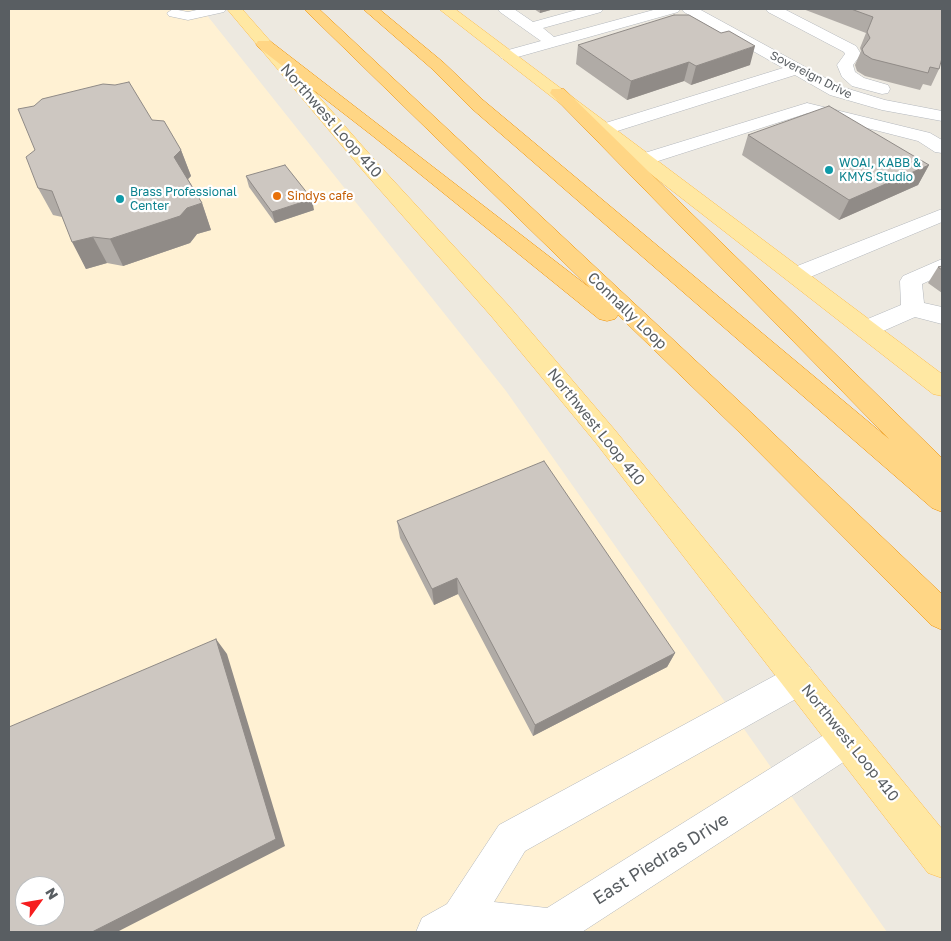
<!DOCTYPE html>
<style>
body{margin:0}
#map{position:relative;width:951px;height:941px;overflow:hidden;background:#ede9e0;font-family:"Golos Text",sans-serif}
canvas{display:block}
.frame{position:absolute;inset:0;border:10px solid #595e62;pointer-events:none}
.north{position:absolute;left:15px;top:876px;width:50px;height:50px;box-sizing:border-box;background:#fff;border:1px solid #bdbfc0;border-radius:50%;rotate:58deg;font-size:14px;font-weight:700;line-height:20px;text-align:center;color:#595e62}
.north::after{content:'';display:block;margin:auto;width:18px;height:22px;background:#f61d1e;clip-path:polygon(50% 0,100% 100%,50% 72%,0 100%)}
</style>
<div id="map">
<canvas width="951" height="941"></canvas>
<div class="frame"></div>
<div class="north">N</div>
</div>
<script>
const context = document.querySelector('canvas').getContext('2d');
context.lineJoin = 'round';
function paint(path, color) {
  context.fillStyle = color;
  context.fill(path, 'evenodd');
}
function poly(rows) {
  const path = new Path2D();
  for (const r of rows) {
    path.moveTo(r[0], r[1]);
    for (let i = 2; i < r.length; i += 2) path.lineTo(r[i], r[i + 1]);
  }
  return path;
}
function trace(path, color, width, dash) {
  context.strokeStyle = color;
  context.lineWidth = width;
  context.lineCap = dash ? 'butt' : 'round';
  context.setLineDash(dash || []);
  context.stroke(path);
}
function label(font, color, halo, rows, align = 'center') {
  context.font = font + ' "Golos Text",sans-serif';
  context.lineWidth = 4.5;
  context.setLineDash([]);
  context.textBaseline = 'middle';
  context.strokeStyle = halo;
  context.fillStyle = color;
  for (const [text, x, y, turn = 0] of rows) {
    context.save();
    context.translate(x, y);
    context.rotate((+turn || 0) * Math.PI / 180);
    context.textAlign = isNaN(turn) ? turn : align;
    if (halo) context.strokeText(text, 0, 0);
    context.fillText(text, 0, 0);
    context.restore();
  }
}
paint(poly([
 [9,9,202,9,506,391,887,932,9,932],
 [25,886,55,886,55,916,25,916]
]), '#fff1d3');
const minor = poly([
 [173,9,188,12,201,9,226,9,224,12,188,20,169,16,167,13,173,9],
 [498,9,514,9,533,22,580,9,603,9,601,12,543,28,554,37,657,9,680,9,678,12,507,60,501,58,499,55,501,52,541,41,500,12,498,9],
 [682,9,699,9,842,87,885,100,942,111,942,121,882,110,830,95,795,75,611,133,605,134,599,133,596,129,599,125,783,68,684,12,682,9],
 [766,9,784,9,856,46,861,54,853,65,855,72,864,78,888,85,890,89,888,93,882,94,852,86,842,77,837,65,845,54,844,52,768,12,766,9],
 [807,103,930,133,942,140,942,153,935,152,918,141,808,113,652,163,645,165,638,163,636,159,638,155,807,103],
 [942,209,942,222,803,280,795,282,787,280,784,275,787,270,942,209],
 [942,259,942,275,922,284,924,303,942,307,942,324,915,317,874,335,866,337,858,335,854,329,858,323,901,305,900,281,903,276,942,259],
 [798,663,810,667,815,679,810,691,525,851,494,902,547,908,835,728,847,722,859,728,865,740,859,752,582,932,416,932,422,918,447,904,499,825,798,663]
]);
const major = poly([
 [227,9,242,9,379,165,508,305,614,429,942,829,942,878,928,873,596,443,492,317,365,173,227,9],
 [439,9,455,9,942,374,942,396,933,394,439,9]
]);
const highway = poly([
 [304,9,319,9,756,417,942,594,942,630,931,625,738,431,618,315,615,319,607,321,599,319,374,137,258,47,256,44,258,41,270,41,590,288,304,9],
 [363,9,379,9,443,62,483,100,889,439,550,93,552,89,564,89,942,458,942,512,932,508,471,108,431,68,363,9]
]);
trace(minor, '#b3b7bc', 1);
trace(major, '#fcbb4a', 1);
trace(highway, '#ed8f00', 1);
paint(minor, '#fff');
paint(major, '#ffe8a3');
paint(highway, '#ffd685');
paint(poly([
 [534,9,554,9,540,13],
 [803,9,942,9,939,69,931,86,923,84,920,90,865,76,857,71,855,65,861,51,860,48,866,33],
 [578,45,750,65,691,85,684,81,627,100,576,64],
 [152,120,181,150,191,176,188,179,202,203,211,230,197,234,190,243,123,266,107,263,86,269,62,217,53,215,38,188],
 [748,135,929,165,918,185,839,220,742,155],
 [246,176,314,210,275,223,249,187],
 [942,266,942,293,928,283,938,267],
 [397,521,675,653,667,667,533,736,458,594,434,605,400,538]
]), '#b0aba6');
paint(poly([
 [540,9,554,9,540,13],
 [755,46,750,65,691,85,696,66],
 [689,62,684,81,627,100,631,81],
 [181,150,191,176,184,183,174,157],
 [929,165,918,185,839,220,849,200],
 [312,199,314,210,275,223,272,212],
 [202,203,211,230,197,234,190,243,123,266,110,239,187,208],
 [93,237,107,263,86,269,72,242],
 [457,578,458,594,434,605,432,589],
 [216,639,227,654,285,846,117,932,92,932],
 [675,653,667,667,533,736,535,725]
]), '#908b87');
const building = poly([
 [851,9,942,9,942,58,939,69,930,67,928,73,872,59,864,54,862,49,870,38,867,32,873,17,851,9],
 [674,15,689,15,721,33,729,31,755,46,696,66,689,62,631,81,578,45,674,15],
 [129,82,152,120,164,121,181,150,174,157,202,203,187,208,180,216,110,239,93,237,72,242,52,191,38,188,26,157,35,150,18,109,34,106,42,99,103,84,115,85,129,82],
 [829,106,929,165,849,200,748,135,829,106],
 [285,165,312,199,272,212,246,176,285,165],
 [942,266,942,270,938,267,942,266],
 [544,461,675,653,535,725,457,578,432,589,397,521,544,461],
 [216,639,276,839,92,932,9,932,9,727,216,639],
 [25,886,55,886,55,916,25,916,25,886]
]);
paint(building, '#cdc7c1');
trace(building, '#908b87', 1);
for (const [x, y, r, color] of [
 [829,170,5,"#0f9aa8"],
 [277,196,5,"#e8710a"],
 [120,199,5,"#0f9aa8"]
]) {
  const dot = new Path2D();
  dot.arc(x, y, r, 0, 2 * Math.PI);
  context.fillStyle = color;
  context.fill(dot);
  trace(dot, '#fff', 2);
}
label('12px', '#595e62', '#fff', [
 ["Sovereign Drive",811,75,27]
]);
label('12px', '#0d838f', '#fff', [
 ["WOAI, KABB &",839,163],
 ["KMYS Studio",839,177],
 ["Brass Professional",130,192],
 ["Center",130,206]
], 'left');
label('12px', '#c56008', '#fff', [
 ["Sindys cafe",287,196]
], 'left');
label('15px', '#595e62', '#fff', [
 ["Northwest Loop 410",331,121,49],
 ["Connally Loop",627,311,44],
 ["Northwest Loop 410",596,427,51],
 ["Northwest Loop 410",850,743,51]
]);
label('18px', '#595e62', '#fff', [
 ["East Piedras Drive",661,859,-32]
]);
</script>
